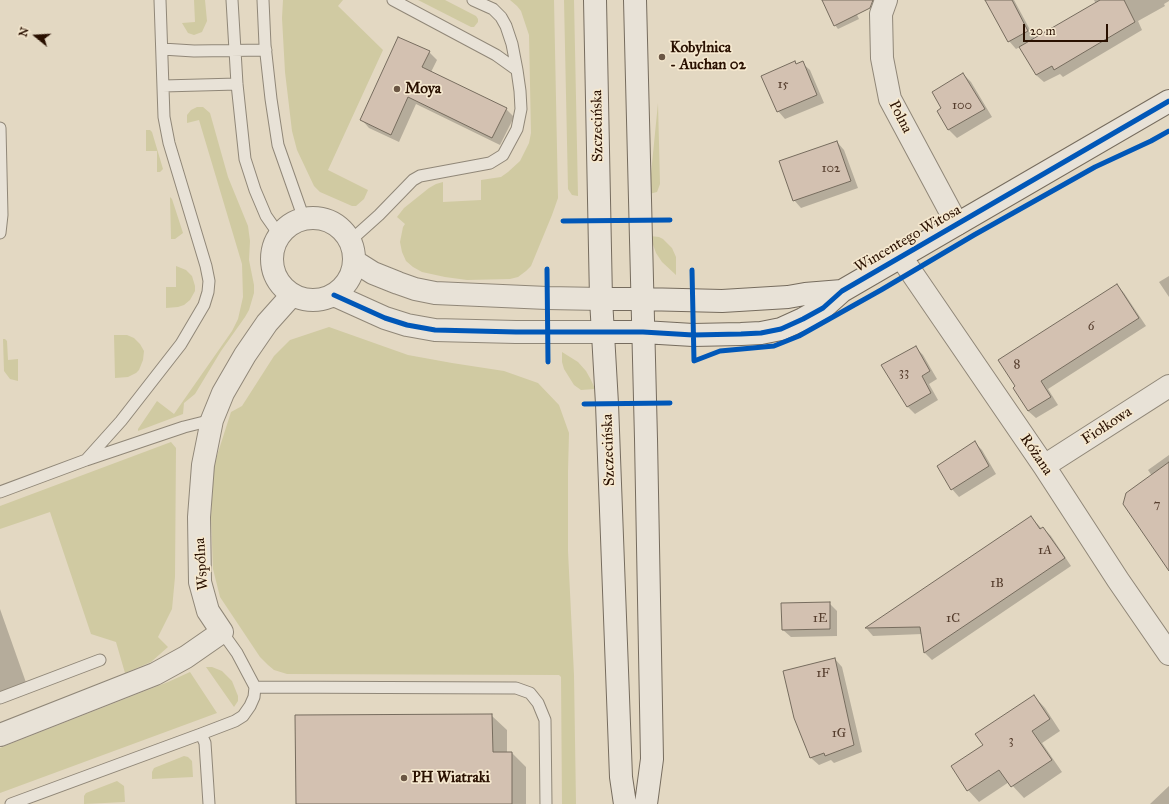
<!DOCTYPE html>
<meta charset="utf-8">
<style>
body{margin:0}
#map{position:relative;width:1169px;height:804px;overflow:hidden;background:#e3d8c2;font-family:"IM FELL Great Primer",serif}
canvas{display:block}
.north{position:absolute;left:16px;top:16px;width:40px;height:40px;-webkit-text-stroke:3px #f5e8cf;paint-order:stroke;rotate:288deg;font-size:11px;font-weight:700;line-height:16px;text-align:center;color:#291000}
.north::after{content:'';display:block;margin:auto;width:14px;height:18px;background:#291000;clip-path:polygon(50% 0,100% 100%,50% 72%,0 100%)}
.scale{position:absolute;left:1023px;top:24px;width:85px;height:18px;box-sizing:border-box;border:2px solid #291000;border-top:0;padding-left:5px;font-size:12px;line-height:14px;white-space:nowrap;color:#291000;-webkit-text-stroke:3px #f5e8cf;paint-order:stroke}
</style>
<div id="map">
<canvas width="1169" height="804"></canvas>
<div class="north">N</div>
<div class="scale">20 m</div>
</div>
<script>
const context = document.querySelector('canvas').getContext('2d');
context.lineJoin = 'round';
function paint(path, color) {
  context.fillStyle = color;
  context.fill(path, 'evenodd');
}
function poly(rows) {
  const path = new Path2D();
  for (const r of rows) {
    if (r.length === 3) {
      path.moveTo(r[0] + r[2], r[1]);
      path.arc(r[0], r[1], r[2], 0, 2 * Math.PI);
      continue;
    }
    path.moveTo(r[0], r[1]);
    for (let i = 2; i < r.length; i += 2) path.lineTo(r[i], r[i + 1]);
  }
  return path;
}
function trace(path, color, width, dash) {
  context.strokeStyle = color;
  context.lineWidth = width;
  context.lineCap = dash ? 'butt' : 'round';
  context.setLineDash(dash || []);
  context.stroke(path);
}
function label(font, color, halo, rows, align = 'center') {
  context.font = font + ' "IM FELL Great Primer",serif';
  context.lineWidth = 3.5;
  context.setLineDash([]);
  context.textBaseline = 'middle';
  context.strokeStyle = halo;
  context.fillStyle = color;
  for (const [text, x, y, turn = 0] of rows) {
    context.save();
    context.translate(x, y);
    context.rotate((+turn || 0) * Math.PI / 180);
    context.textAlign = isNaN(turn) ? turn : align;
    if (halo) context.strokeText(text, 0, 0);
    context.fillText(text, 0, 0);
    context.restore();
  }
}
paint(poly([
 [194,0,205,0,207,21,202,32,194,35,188,33,182,23,195,22],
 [283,0,343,0,338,6,383,50,328,170,368,190,364,199,356,206,352,206,320,192,314,186,297,150,292,131,285,72,282,18],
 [418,0,445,0,476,16,478,19,478,22,474,27,471,27],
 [510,0,554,0,558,198,552,215,531,266,526,271,518,277,510,279,467,280,445,277,422,272,413,267,406,261,402,252,400,242,403,227,405,224,397,217,404,208,429,188,436,184,443,182,443,202,481,200,481,180,501,177,508,172,520,161,529,143,531,133,529,35,521,11,517,6],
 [564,0,574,0,578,196,572,195,568,189],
 [658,103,660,184,657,192,649,194],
 [197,107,203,107,210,113,228,177,248,226,250,241,249,260,254,285,254,293,249,310,245,317,221,351,195,394,184,403,183,414,138,431,138,429,157,401,174,414,232,331,238,319,243,297,242,264,199,120,187,123,187,115,191,110],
 [146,130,150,130,152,132,163,169,160,172,157,172,157,151,146,151],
 [170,197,172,199,183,233,175,239,171,239],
 [650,236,659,237,663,239,672,248,676,257,676,275,662,262,656,253],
 [176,266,186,270,192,276,195,286,195,291,190,300,184,305,178,307,166,308,166,287,176,287],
 [329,327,408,355,452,363,504,371,538,383,559,405,569,433,568,471,568,551,574,675,576,804,562,804,561,677,559,675,287,674,274,670,268,665,260,657,220,597,213,569,211,517,214,465,231,412,242,406,274,356,290,340],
 [127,335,134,338,140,344,144,351,143,360,139,370,136,373,128,377,115,378,114,335],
 [3,339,5,339,7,341,8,360,18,359,18,381,10,379,4,371],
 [562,352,578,362,586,371,591,380,595,389,581,390,574,385,564,369,562,362],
 [171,442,176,448,175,577,172,609,158,637,168,647,151,662,125,673,116,642,91,634,50,512,0,529,0,506],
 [206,667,212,667,222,671,232,681,238,696,238,701,234,707],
 [190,672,217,713,0,793,0,748,168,682],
 [184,756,188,757,192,761,193,777,152,779,152,772,154,768],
 [117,781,124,786,125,802,84,804,84,796,86,793]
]), '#d0caa2');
paint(poly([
 [832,0,850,0,859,19,838,29,835,25],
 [986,0,1014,0,1035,39,1096,4,1094,0,1169,0,1169,1,1164,4,1165,6,1138,21,1142,30,1063,77,1060,74,1044,82,1036,75,1020,47,1016,49,1009,41],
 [429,52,437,60,431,72,506,109,514,117,500,145,416,104,399,142,369,128,362,120],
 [794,62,797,65,802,63,810,70,824,103,785,119,778,111],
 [963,74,971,82,992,117,957,138,949,130,938,111,943,108],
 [837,142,844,150,858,188,801,208,794,200],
 [1169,276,1169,297,1159,282],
 [1117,285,1124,293,1146,326,1048,389,1058,405,1036,418,1028,411,1014,388],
 [915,347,923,355,937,379,929,384,938,400,915,414,907,406],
 [974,442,982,450,996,474,959,497,952,489],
 [1169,455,1169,566,1152,476,1148,470],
 [1031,517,1042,529,1043,528,1051,536,1071,566,932,660,925,653,922,634,873,636,866,628],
 [829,603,837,611,837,636,791,637,783,630],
 [0,609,29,691,0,702],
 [835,659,842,667,862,752,834,763,831,760,819,765,811,758,795,718],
 [1034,696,1045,708,1060,731,1042,743,1062,772,1024,798,1009,782,979,802,968,790,984,745],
 [492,716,507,730,507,753,512,753,526,767,526,804,297,804],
 [1169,786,1169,804,1150,804]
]), '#0003');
const building = poly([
 [822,0,873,0,870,8,834,26,822,0],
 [985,0,1012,0,1028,31,1008,42,985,0],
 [1100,0,1124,0,1135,22,1054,70,1052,66,1036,75,1019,47,1100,0],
 [398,37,430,51,422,67,507,108,492,138,408,97,391,135,360,120,398,37],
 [795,61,796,64,803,61,817,95,777,112,761,76,795,61],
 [963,73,985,109,948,130,937,111,941,108,932,92,963,73],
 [837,141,851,181,793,201,779,161,837,141],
 [1117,284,1139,318,1041,381,1051,397,1028,411,1013,388,1015,386,998,360,1117,284],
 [916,346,930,371,922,376,931,393,907,407,881,365,916,346],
 [975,441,989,466,951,490,937,466,975,441],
 [1169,462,1169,571,1123,504,1126,493,1169,462],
 [1031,516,1040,529,1043,527,1065,558,988,610,924,653,920,627,865,628,1031,516],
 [830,602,830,629,782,630,781,603,830,602],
 [835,658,854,745,825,756,824,753,810,758,794,718,783,671,835,658],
 [1034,695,1050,719,1032,731,1052,760,1011,787,999,770,967,791,951,766,983,745,975,734,1034,695],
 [492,714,493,752,512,752,512,804,296,804,295,715,492,714]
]);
paint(building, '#d3c1b1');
trace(building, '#766c5e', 1);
const lane = poly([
 [232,0,237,84,245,159,255,190,266,216,280,236],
 [263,0,265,45,271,99,278,145,304,219],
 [473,0,493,9,501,17,506,26,512,44,517,70],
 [162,49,194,51,266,50],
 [163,86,237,84],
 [0,128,2,215,0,233],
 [350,241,379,215,413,180,420,176,490,163,503,155,517,129,521,109,520,91,517,70,496,55,393,0],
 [86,460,121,421,181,344,204,305,208,292,209,281,206,266,169,143,164,117,160,0],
 [0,492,86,460,184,427,212,420],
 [255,687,516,688,530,693,538,703,545,720,546,804],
 [0,698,100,660],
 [201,734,205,743,209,804],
 [11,804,201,734,235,721,243,716,250,706,254,697,255,687,237,653,222,632]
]);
const street = poly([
 [886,0,881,14,882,58,890,99,957,224],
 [313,259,41],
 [901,257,1044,466,1118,580,1169,654],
 [354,261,373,273,398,283,415,289,435,293,547,298,601,299],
 [334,295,385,318,407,325,435,330,516,332,603,332],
 [1044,466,1169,386],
 [0,735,155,674,186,657,222,632,208,611,200,582,199,517,203,465,212,420,223,393,245,355,267,323,292,295]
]);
const secondary = poly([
 [595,0,601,299,607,404,621,777,625,804],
 [635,0,646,439,652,759,646,804],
 [601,299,642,299,722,301,788,297,805,294,842,291],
 [603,332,643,332,693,335,741,334,761,333,781,329,803,319,823,308,842,291,1169,101]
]);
trace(lane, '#908778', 13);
trace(street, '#908778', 24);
trace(secondary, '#766c5e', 24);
trace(lane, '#e8e2d7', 11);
trace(street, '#e8e2d7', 22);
trace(secondary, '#e8e2d7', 22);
trace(poly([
 [563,221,670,220],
 [547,269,548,362],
 [692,270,694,361,720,351,774,346,799,336,881,290,974,235,1095,167,1151,141,1169,131],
 [334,295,385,318,407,325,435,330,516,332,643,332,693,335,741,334,761,333,781,329,803,319,823,308,842,291,1169,101],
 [584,404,670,403]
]), '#0057b8', 5);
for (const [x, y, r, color] of [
 [662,57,4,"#6a5644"],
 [397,89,4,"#6a5644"],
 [404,778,4,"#6a5644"]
]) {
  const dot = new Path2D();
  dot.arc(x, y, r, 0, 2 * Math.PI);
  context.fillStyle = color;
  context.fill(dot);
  trace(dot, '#f5e8cf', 1.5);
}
label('13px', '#543c2c', null, [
 ["15",783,85],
 ["100",962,106],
 ["102",831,169],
 ["6",1091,327],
 ["8",1017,365],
 ["33",904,373],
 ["7",1157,505],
 ["1A",1045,551],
 ["1B",997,584],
 ["1E",820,619],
 ["1C",953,619],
 ["1F",823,674],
 ["1G",839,734],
 ["3",1011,741]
]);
label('bold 15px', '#291000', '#f5e8cf', [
 ["Kobylnica",670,48],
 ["- Auchan 02",670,65],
 ["Moya",405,89],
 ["PH Wiatraki",412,778]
], 'left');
label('15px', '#291000', '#f5e8cf', [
 ["Polna",900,117,63],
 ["Szczecińska",598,126,-91],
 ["Wincentego Witosa",908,239,-30],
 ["Fiołkowa",1107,426,-33],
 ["Szczecińska",609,450,-92],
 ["Różana",1036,455,56],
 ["Wspólna",202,564,-94]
]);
</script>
